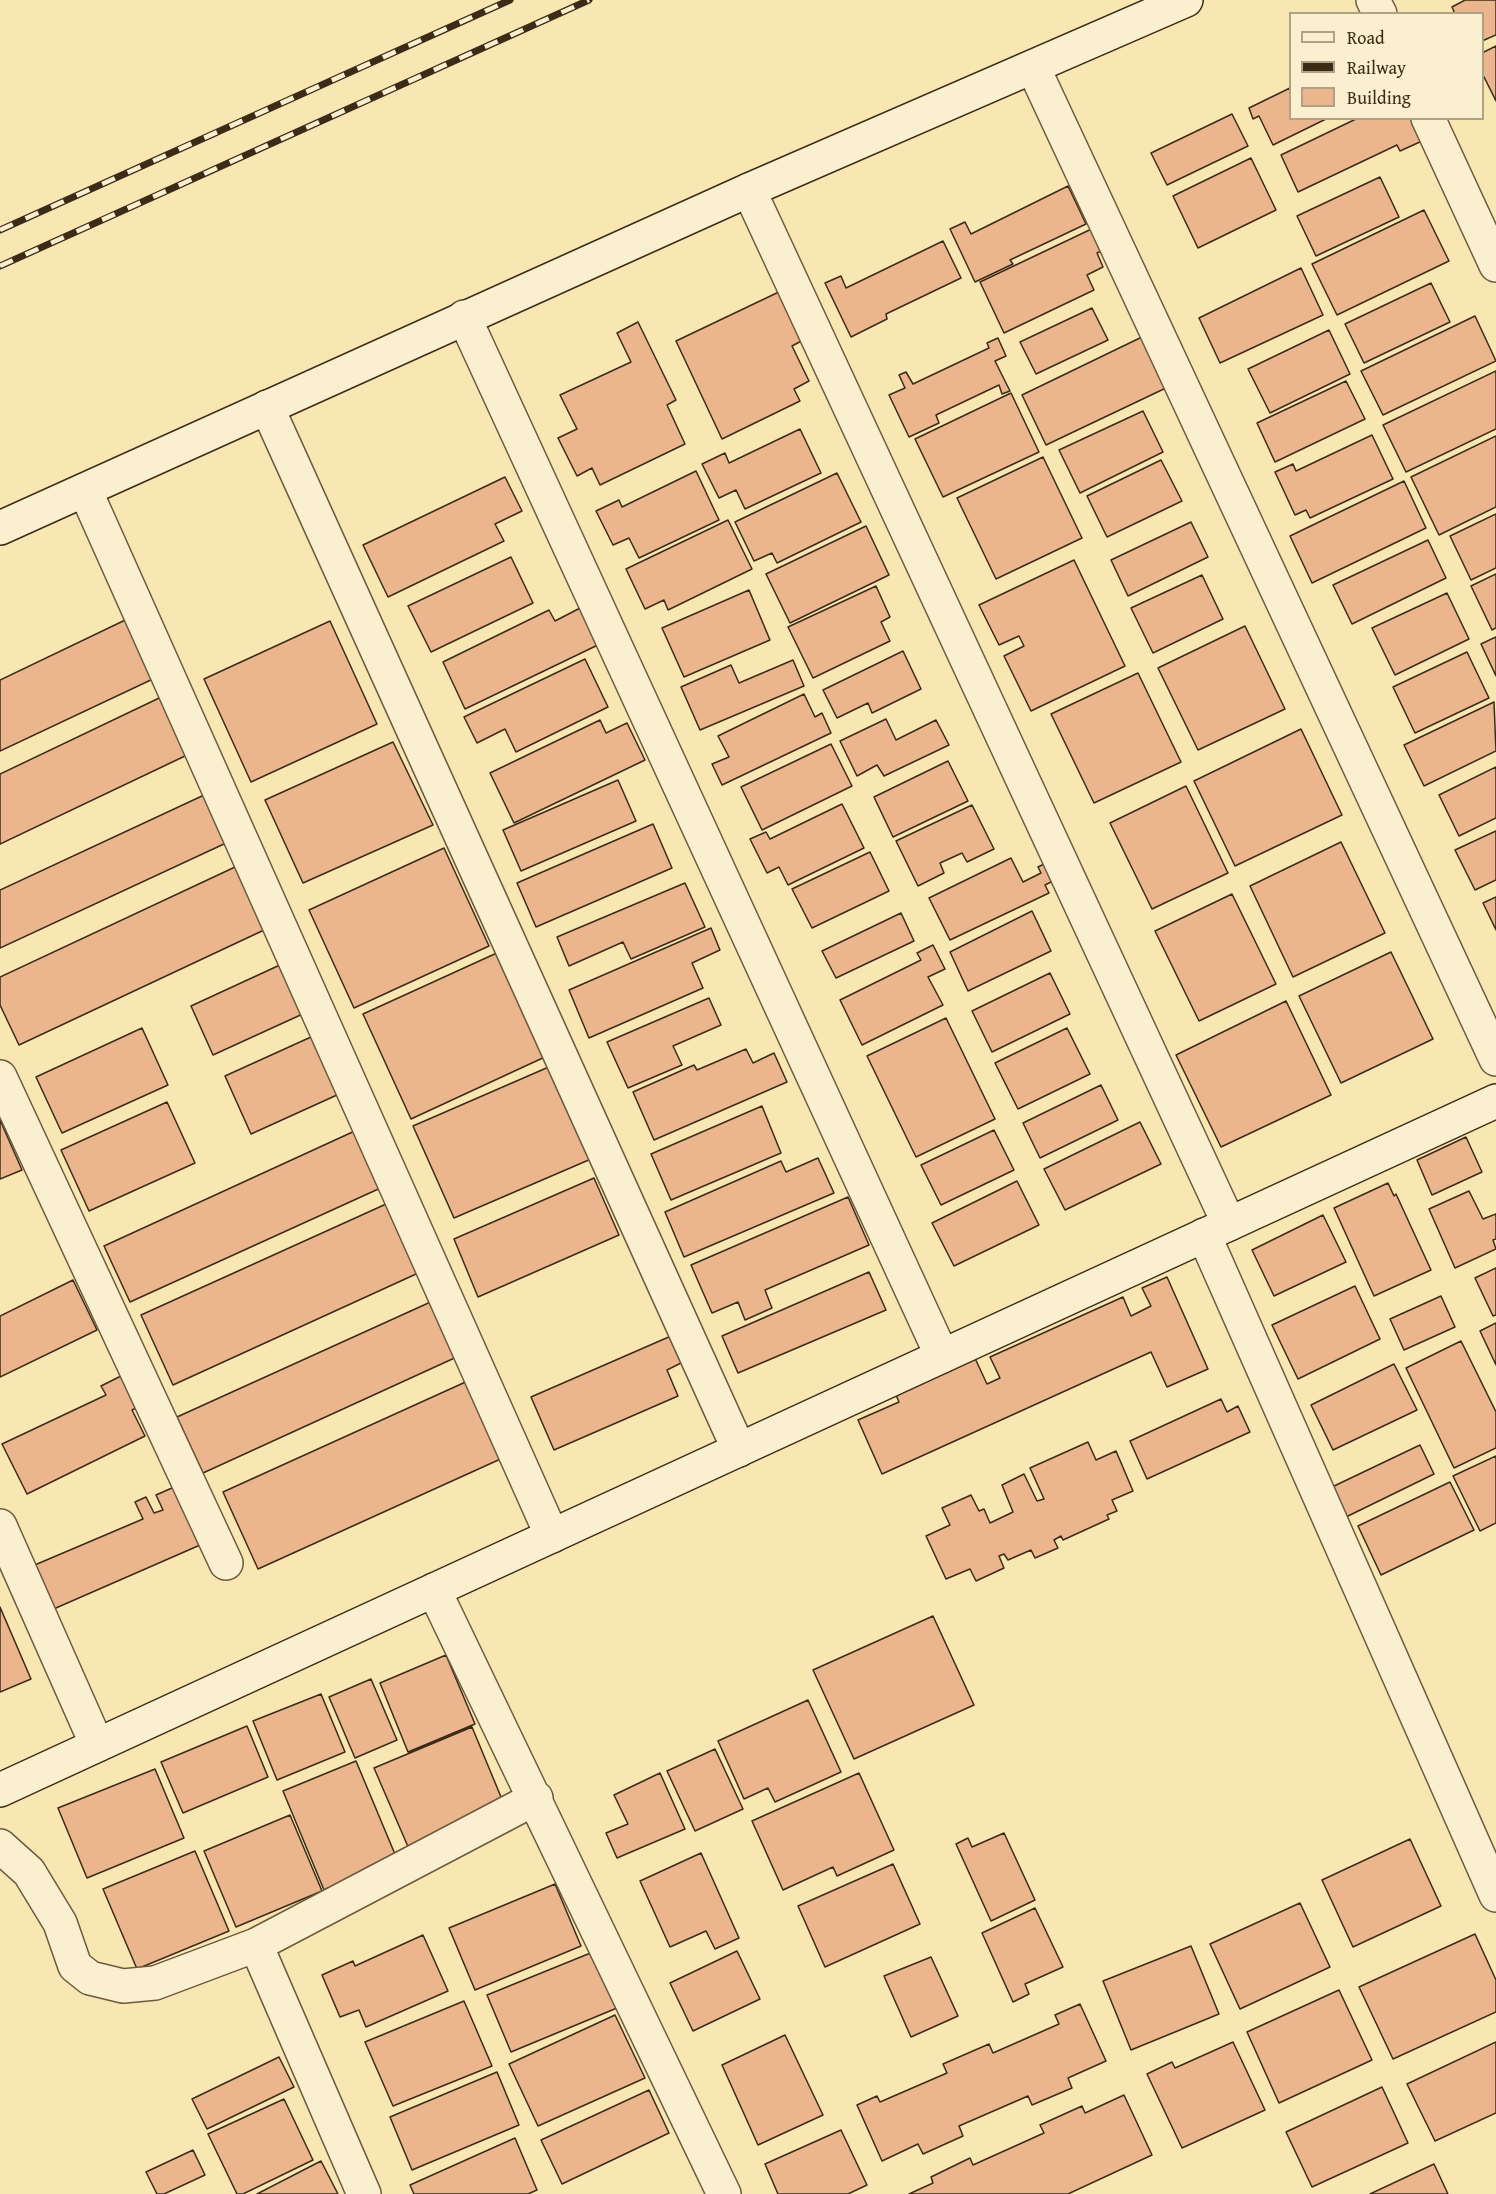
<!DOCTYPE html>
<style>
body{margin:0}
#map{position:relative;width:1496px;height:2194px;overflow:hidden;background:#f8e7b3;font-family:"Gentium Book Plus",serif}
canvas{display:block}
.legend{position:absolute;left:1289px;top:12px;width:195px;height:108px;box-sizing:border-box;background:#faefce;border:2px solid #aea185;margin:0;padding:8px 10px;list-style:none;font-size:18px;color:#3c2b17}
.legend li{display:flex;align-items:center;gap:12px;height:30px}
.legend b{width:30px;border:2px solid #aea185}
</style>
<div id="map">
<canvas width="1496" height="2194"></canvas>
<ul class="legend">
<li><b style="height:8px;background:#faefce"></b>Road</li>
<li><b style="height:8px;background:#3c2b17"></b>Railway</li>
<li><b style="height:16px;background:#ebb58e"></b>Building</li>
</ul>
</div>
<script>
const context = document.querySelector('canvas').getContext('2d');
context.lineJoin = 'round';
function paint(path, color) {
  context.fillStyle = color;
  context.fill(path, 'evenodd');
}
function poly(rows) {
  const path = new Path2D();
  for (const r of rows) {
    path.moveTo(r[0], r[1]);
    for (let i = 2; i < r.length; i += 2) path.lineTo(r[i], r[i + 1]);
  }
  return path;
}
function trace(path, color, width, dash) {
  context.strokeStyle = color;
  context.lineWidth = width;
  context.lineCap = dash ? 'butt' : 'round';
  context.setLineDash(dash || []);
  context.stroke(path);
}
const building = poly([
 [1465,0,1496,0,1496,35,1482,41,1482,14,1455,14,1452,7,1465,0],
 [1496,46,1496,101,1482,73,1482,53,1496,46],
 [1290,88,1290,118,1328,118,1273,145,1259,116,1253,119,1249,108,1290,88],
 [1232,114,1248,146,1167,185,1151,153,1232,114],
 [1358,118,1412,118,1422,141,1400,151,1397,145,1298,192,1281,155,1358,118],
 [1251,158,1276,210,1198,248,1173,196,1251,158],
 [1380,177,1399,217,1316,256,1297,216,1380,177],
 [1068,186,1086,224,1010,260,1013,264,975,282,950,229,965,222,971,234,1068,186],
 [1424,210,1449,261,1337,315,1312,264,1424,210],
 [1102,224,1112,246,1097,253,1103,267,1087,275,1094,290,1004,333,980,282,1102,224],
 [943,241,961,278,886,314,887,319,851,337,825,283,841,276,846,288,943,241],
 [1301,268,1323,315,1220,363,1199,318,1301,268],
 [1431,283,1450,322,1364,363,1345,324,1431,283],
 [783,290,807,338,792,346,809,381,794,389,800,401,722,439,676,341,783,290],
 [1092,308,1108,340,1036,374,1020,342,1092,308],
 [1475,316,1496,361,1383,415,1361,371,1475,316],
 [638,322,676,400,667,405,685,444,600,485,592,468,577,476,558,438,577,429,560,395,631,362,617,333,638,322],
 [1329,330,1350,374,1270,413,1248,369,1329,330],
 [1144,336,1168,387,1046,445,1022,395,1144,336],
 [998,338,1006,356,995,361,1010,391,1002,394,999,385,936,415,939,423,909,437,889,395,905,388,899,375,906,372,913,384,989,348,987,343,998,338],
 [1496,371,1496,429,1406,472,1383,425,1496,371],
 [1346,381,1365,419,1275,462,1257,423,1346,381],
 [1011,393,1039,452,943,497,915,439,1011,393],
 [1143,411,1163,452,1080,493,1059,450,1143,411],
 [800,429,821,473,745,509,736,490,719,498,702,464,725,453,729,463,800,429],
 [1372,435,1393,479,1310,518,1306,510,1295,515,1275,472,1293,464,1296,471,1372,435],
 [1496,436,1496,507,1439,535,1411,477,1496,436],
 [1043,457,1082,538,996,579,957,498,1043,457],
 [1161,460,1182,501,1107,537,1087,496,1161,460],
 [696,471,719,520,639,558,629,538,613,545,596,511,619,500,622,507,696,471],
 [837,473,861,522,777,563,772,553,754,561,735,522,837,473],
 [505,477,522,511,495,524,504,541,388,597,363,545,505,477],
 [1404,481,1426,528,1312,583,1290,536,1404,481],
 [1496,514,1496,568,1471,580,1450,536,1496,514],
 [728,520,752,569,668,610,664,600,645,609,626,569,728,520],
 [1191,522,1208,557,1128,596,1111,560,1191,522],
 [866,526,889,575,790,623,766,574,866,526],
 [1428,540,1446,578,1352,624,1333,585,1428,540],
 [511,557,533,603,431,652,408,606,511,557],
 [1074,560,1125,666,1031,711,1004,656,1024,646,1019,636,999,645,979,605,1074,560],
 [1496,574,1496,628,1492,630,1471,586,1496,574],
 [1202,575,1223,619,1153,653,1131,608,1202,575],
 [876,586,890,617,881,622,890,641,813,678,788,627,876,586],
 [749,590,770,640,684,677,662,628,749,590],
 [1447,593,1469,639,1395,675,1372,628,1447,593],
 [584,606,602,643,465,709,443,662,549,610,555,621,584,606],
 [144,611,172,670,0,751,0,680,144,611],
 [330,621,377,724,251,782,204,679,330,621],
 [1245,626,1285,709,1198,750,1158,668,1245,626],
 [1496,637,1496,676,1481,644,1496,637],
 [903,651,921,689,872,713,868,703,837,718,823,690,903,651],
 [1467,652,1489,698,1415,733,1393,687,1467,652],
 [585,659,608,707,516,752,505,729,477,743,464,717,585,659],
 [793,660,804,686,700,730,681,687,731,665,739,683,793,660],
 [1138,673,1181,762,1094,803,1051,714,1138,673],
 [178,689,206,746,0,844,0,774,178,689],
 [804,694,815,717,822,713,831,733,722,785,712,764,729,757,718,736,804,694],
 [1494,702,1496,751,1424,786,1404,745,1494,702],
 [886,719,896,740,936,720,949,745,884,776,877,765,857,776,840,741,886,719],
 [600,720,606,733,627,723,645,760,514,823,490,773,600,720],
 [1301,729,1342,815,1235,866,1194,781,1301,729],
 [393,742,433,825,303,883,265,800,393,742],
 [831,744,852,786,762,830,741,787,831,744],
 [948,761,968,801,893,837,874,797,948,761],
 [1496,767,1496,818,1459,836,1439,795,1496,767],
 [618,780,636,821,521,871,503,830,618,780],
 [1186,786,1228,873,1152,909,1110,823,1186,786],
 [217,789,239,837,0,948,0,890,217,789],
 [842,804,864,848,788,885,779,867,767,873,750,839,766,832,770,839,842,804],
 [972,805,994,849,967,862,962,853,940,863,944,873,918,886,896,841,972,805],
 [653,824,672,868,536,927,517,883,653,824],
 [1496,831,1496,880,1475,890,1455,850,1496,831],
 [1341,842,1385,933,1293,977,1250,886,1341,842],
 [444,848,489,946,354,1008,309,910,444,848],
 [870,852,889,891,812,928,792,889,870,852],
 [1011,858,1023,882,1041,873,1038,867,1048,862,1057,879,1045,885,1049,893,950,940,929,898,1011,858],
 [250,860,279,923,19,1045,0,1005,0,977,250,860],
 [685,883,705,927,631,959,623,942,569,966,557,937,685,883],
 [1232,894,1276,984,1199,1021,1155,931,1232,894],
 [1496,897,1496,930,1483,903,1496,897],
 [1032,911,1051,951,968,991,950,952,1032,911],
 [901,913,914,941,836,978,822,951,901,913],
 [711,928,720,950,692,963,703,988,589,1038,569,990,711,928],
 [933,945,945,969,928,977,943,1005,862,1045,840,1000,921,960,917,953,933,945],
 [499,952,547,1056,411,1119,363,1014,499,952],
 [1391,952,1433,1039,1341,1083,1299,996,1391,952],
 [295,958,318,1007,213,1055,191,1006,295,958],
 [1050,973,1070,1014,992,1052,972,1011,1050,973],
 [709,998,721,1025,673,1046,682,1065,628,1088,607,1042,709,998],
 [1286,1001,1331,1095,1221,1147,1176,1055,1286,1001],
 [946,1018,995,1119,916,1157,867,1056,946,1018],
 [142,1028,168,1085,62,1133,36,1077,142,1028],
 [1067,1028,1090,1074,1018,1109,995,1063,1067,1028],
 [322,1032,348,1090,251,1134,225,1076,322,1032],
 [746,1049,753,1063,774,1053,787,1082,654,1140,633,1092,694,1065,697,1070,746,1049],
 [551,1066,591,1159,454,1218,413,1126,551,1066],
 [1101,1085,1118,1120,1040,1158,1023,1123,1101,1085],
 [167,1102,195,1163,89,1211,61,1150,167,1102],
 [762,1106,781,1153,671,1200,651,1154,762,1106],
 [0,1120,22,1170,0,1179,0,1120],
 [1140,1122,1161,1164,1065,1210,1044,1169,1140,1122],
 [370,1124,396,1181,130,1302,104,1246,370,1124],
 [994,1130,1014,1170,941,1205,921,1165,994,1130],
 [1466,1137,1482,1172,1432,1195,1417,1160,1466,1137],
 [818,1158,834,1193,684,1257,665,1212,781,1161,786,1172,818,1158],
 [594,1178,619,1235,478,1297,454,1239,594,1178],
 [1017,1181,1039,1225,954,1266,932,1223,1017,1181],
 [1388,1183,1394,1196,1396,1194,1431,1270,1374,1296,1334,1208,1388,1183],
 [1469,1191,1483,1219,1496,1214,1496,1239,1493,1240,1496,1249,1455,1268,1429,1209,1469,1191],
 [406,1195,438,1264,173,1385,141,1315,406,1195],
 [848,1197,869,1245,765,1290,772,1308,745,1320,738,1302,712,1313,691,1265,848,1197],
 [1323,1215,1346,1262,1274,1296,1252,1250,1323,1215],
 [1496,1268,1496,1315,1493,1316,1475,1278,1496,1268],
 [869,1272,886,1310,738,1373,722,1336,869,1272],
 [1167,1277,1208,1369,1167,1387,1151,1352,882,1474,858,1420,899,1402,894,1390,973,1354,987,1384,1000,1378,990,1357,1123,1297,1131,1316,1151,1306,1142,1288,1167,1277],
 [73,1280,97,1330,0,1377,0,1316,73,1280],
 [1355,1286,1380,1339,1298,1379,1272,1325,1355,1286],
 [446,1295,472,1350,203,1473,177,1417,446,1295],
 [1441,1296,1455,1327,1404,1350,1390,1319,1441,1296],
 [1496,1323,1496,1365,1480,1331,1496,1323],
 [671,1336,683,1362,667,1370,678,1396,554,1450,531,1397,671,1336],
 [1461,1341,1496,1412,1496,1448,1454,1468,1406,1368,1461,1341],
 [1394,1364,1417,1410,1333,1450,1311,1405,1394,1364],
 [492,1370,527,1447,258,1569,223,1492,492,1370],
 [129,1372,145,1404,132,1410,145,1436,27,1494,2,1444,106,1395,101,1386,129,1372],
 [1221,1399,1227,1412,1238,1406,1250,1432,1147,1479,1130,1441,1221,1399],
 [1088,1442,1096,1460,1116,1451,1133,1491,1112,1500,1117,1511,1107,1515,1109,1519,1063,1540,1061,1536,1054,1540,1058,1548,1035,1558,1031,1550,1008,1560,1004,1554,999,1556,1004,1568,976,1581,970,1569,946,1579,926,1536,950,1525,942,1508,971,1495,979,1511,984,1509,990,1523,1013,1512,1002,1485,1024,1474,1037,1501,1044,1499,1030,1468,1088,1442],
 [1420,1445,1434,1474,1346,1517,1332,1487,1420,1445],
 [1496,1456,1496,1523,1480,1531,1453,1476,1496,1456],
 [1450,1482,1474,1530,1381,1575,1358,1526,1450,1482],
 [181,1484,207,1542,49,1611,30,1567,143,1519,135,1502,146,1497,154,1513,163,1510,156,1495,181,1484],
 [0,1607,31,1679,0,1692,0,1607],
 [933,1616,974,1705,854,1759,813,1670,933,1616],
 [446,1655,475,1724,408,1752,380,1683,446,1655],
 [371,1679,397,1740,355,1758,329,1697,371,1679],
 [321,1694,345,1752,277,1780,253,1721,321,1694],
 [808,1700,841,1772,775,1802,768,1788,744,1799,718,1741,808,1700],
 [247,1726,268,1777,183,1813,161,1762,247,1726],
 [472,1727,506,1809,409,1849,374,1768,472,1727],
 [715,1749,743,1809,695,1831,667,1771,715,1749],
 [356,1761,397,1859,324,1890,283,1791,356,1761],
 [155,1769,184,1838,87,1878,58,1808,155,1769],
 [660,1773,685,1829,617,1858,606,1833,628,1824,614,1795,660,1773],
 [859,1773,894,1850,837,1876,833,1867,783,1890,752,1821,859,1773],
 [290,1815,322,1891,236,1927,204,1851,290,1815],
 [1004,1833,1035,1900,991,1921,956,1844,968,1838,972,1847,1004,1833],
 [1410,1839,1441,1906,1353,1947,1322,1880,1410,1839],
 [195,1851,229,1931,137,1969,103,1889,195,1851],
 [701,1853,739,1938,715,1949,706,1931,670,1947,640,1881,701,1853],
 [893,1864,920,1924,825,1967,798,1906,893,1864],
 [555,1884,581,1946,475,1990,449,1928,555,1884],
 [1300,1903,1330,1967,1240,2009,1210,1944,1300,1903],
 [1035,1908,1063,1967,1025,1984,1029,1994,1013,2002,982,1933,1035,1908],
 [1475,1934,1496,1980,1496,2012,1393,2059,1359,1987,1475,1934],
 [423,1935,448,1991,366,2027,359,2010,340,2017,322,1975,353,1961,355,1966,423,1935],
 [1191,1946,1219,2014,1131,2050,1103,1981,1191,1946],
 [737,1951,760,1999,693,2031,670,1983,737,1951],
 [593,1952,617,2008,511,2052,487,1995,593,1952],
 [931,1957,958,2016,911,2037,884,1976,931,1957],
 [1339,1990,1372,2060,1279,2103,1247,2032,1339,1990],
 [464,2001,492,2066,393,2106,365,2042,464,2001],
 [1080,2004,1106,2061,1068,2078,1072,2088,1032,2105,1028,2096,959,2126,963,2136,923,2154,918,2144,882,2161,857,2105,877,2096,880,2102,947,2073,943,2064,989,2044,993,2053,1059,2024,1055,2015,1080,2004],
 [615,2015,645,2078,538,2126,509,2064,615,2015],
 [785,2035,823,2115,758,2145,722,2065,785,2035],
 [1233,2042,1265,2110,1182,2148,1147,2074,1172,2062,1175,2068,1233,2042],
 [1496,2042,1496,2113,1435,2141,1407,2084,1496,2042],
 [279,2057,294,2087,207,2129,192,2099,279,2057],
 [497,2072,519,2125,412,2170,390,2117,497,2072],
 [1382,2087,1408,2143,1312,2187,1286,2132,1382,2087],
 [649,2090,669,2133,562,2184,541,2140,649,2090],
 [1124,2095,1152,2155,1068,2194,909,2194,933,2183,931,2177,970,2158,973,2165,1044,2133,1040,2125,1082,2106,1085,2113,1124,2095],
 [284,2099,313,2160,243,2194,237,2194,208,2134,284,2099],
 [841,2130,867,2185,848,2194,778,2194,765,2164,841,2130],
 [515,2138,537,2190,528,2194,414,2194,410,2185,515,2138],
 [193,2150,205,2175,164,2194,157,2194,146,2172,193,2150],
 [321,2161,338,2194,257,2194,321,2161],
 [1434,2164,1448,2194,1370,2194,1434,2164]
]);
paint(building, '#ebb58e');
trace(building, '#3c2b17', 1.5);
const street = poly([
 [1373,0,1380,14],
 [1033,67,1496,1059],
 [1428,118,1496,265],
 [749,190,1229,1224],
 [464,317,942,1356],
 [267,407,739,1450],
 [85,490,552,1536],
 [0,1077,226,1563],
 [1204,1235,1496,1895],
 [0,1526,97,1745],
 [434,1590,724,2194],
 [0,1846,29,1872,60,1923,75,1966,90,1978,123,1986,155,1983,256,1945,536,1798],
 [256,1945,364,2194]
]);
const secondary = poly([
 [0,528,749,190,1186,0],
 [0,1790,1496,1101]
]);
trace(street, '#6b5a3e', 36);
trace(secondary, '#3c2b17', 36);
trace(street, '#faefce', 33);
trace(secondary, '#faefce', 33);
const rail = poly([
 [0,230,510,0],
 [0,266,589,0]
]);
trace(rail, '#3c2b17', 7);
trace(rail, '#faefce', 4.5, [14]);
</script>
